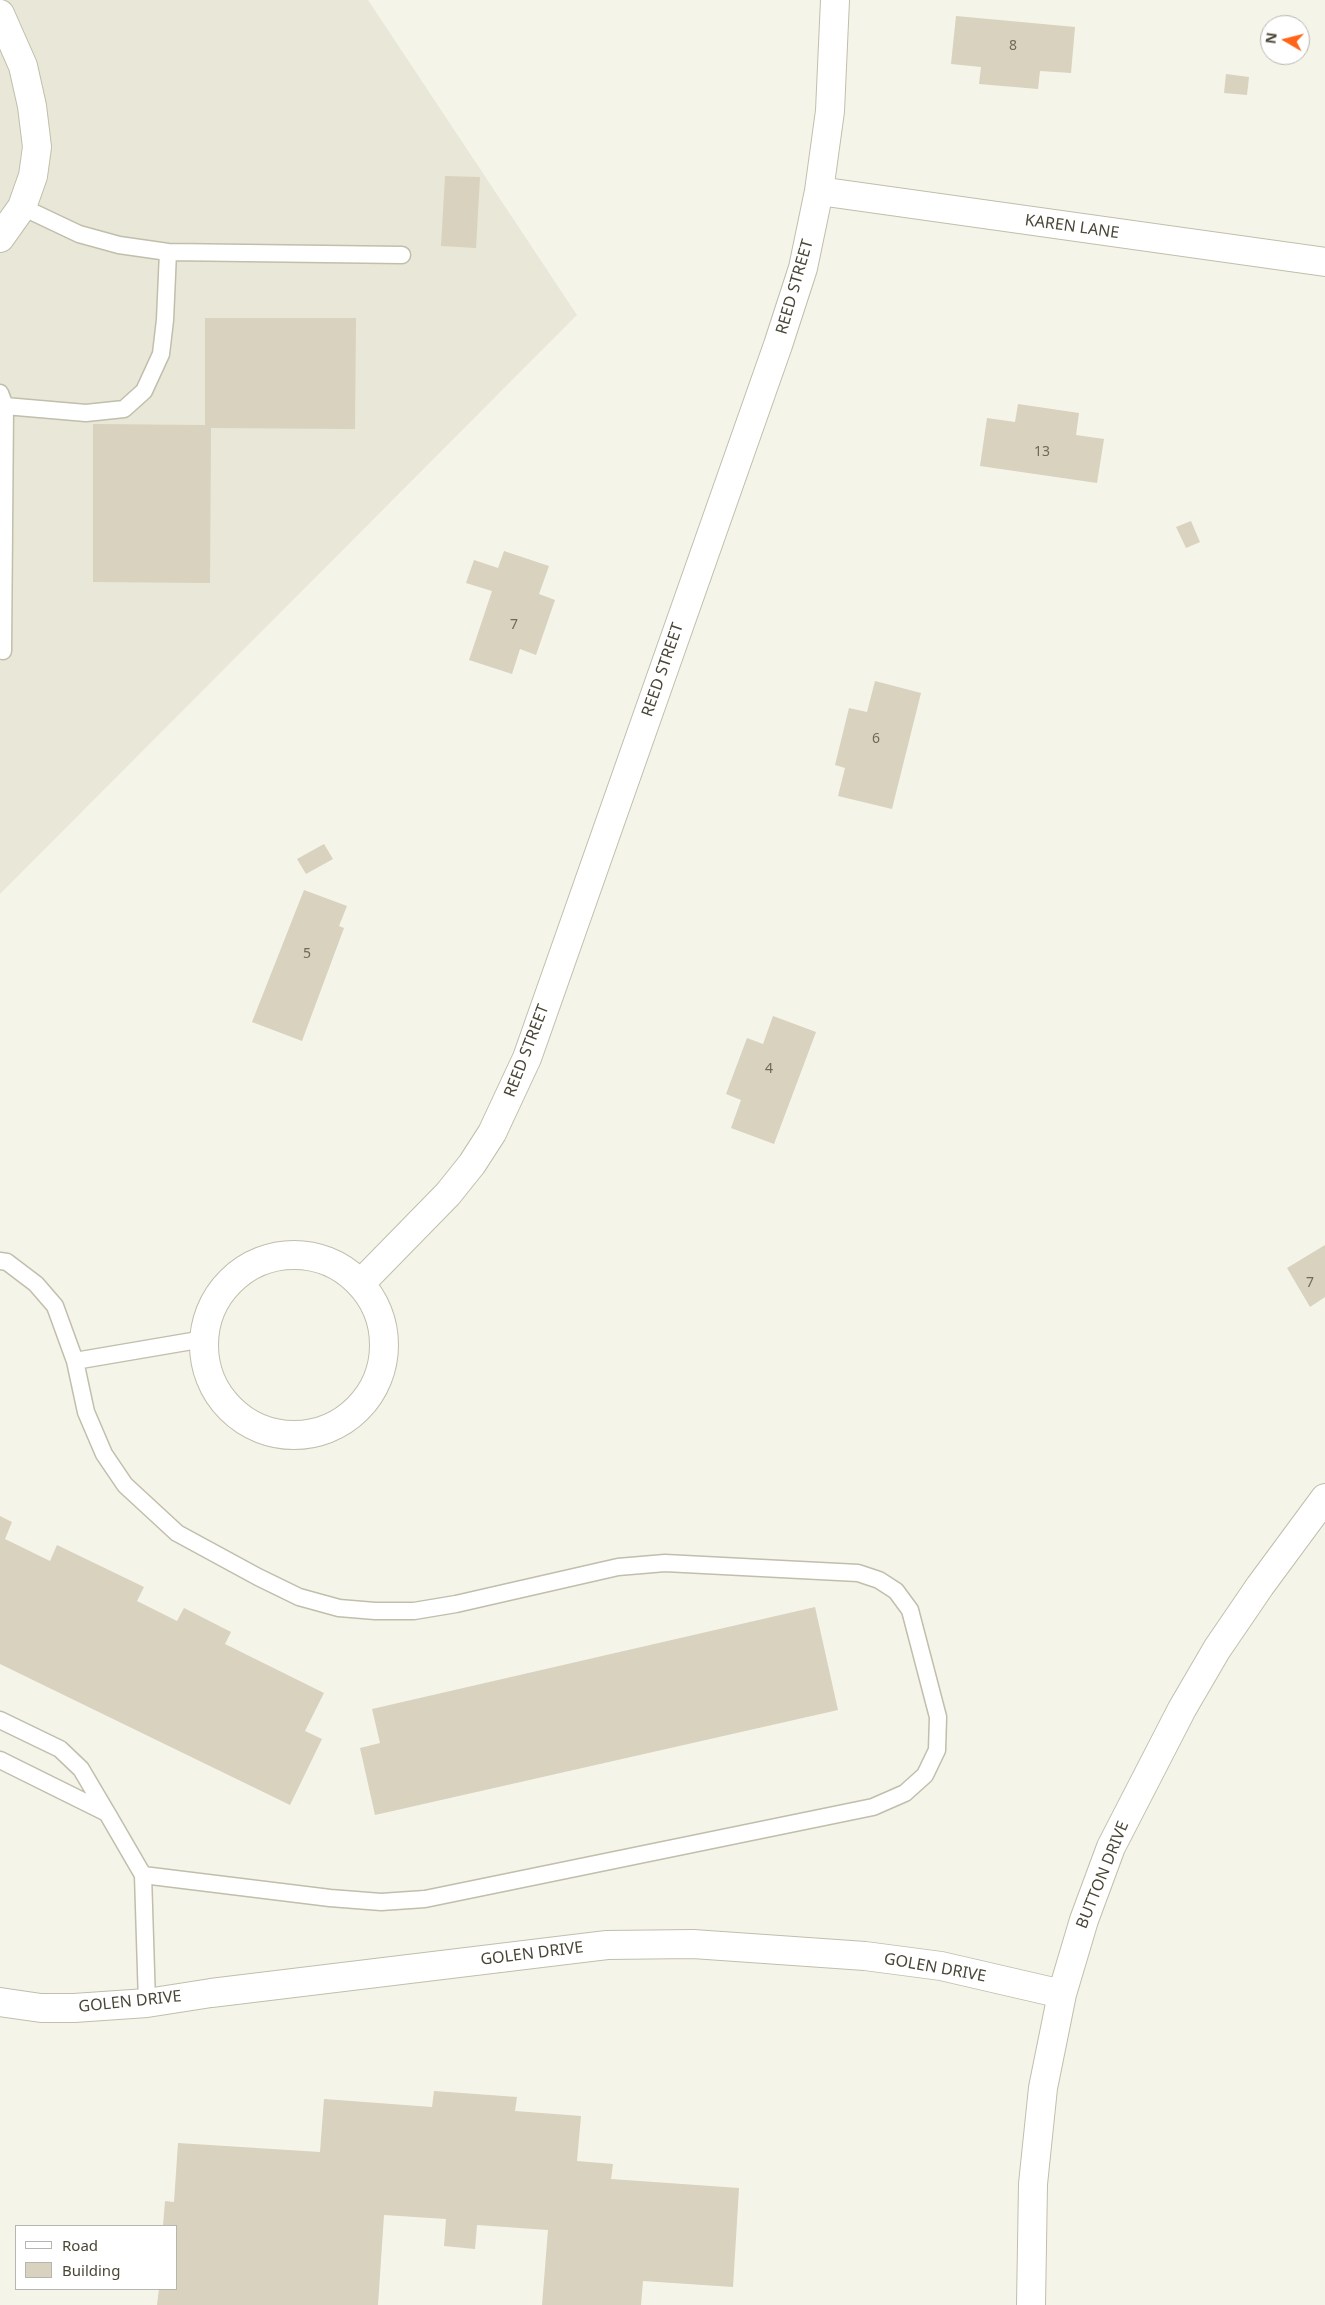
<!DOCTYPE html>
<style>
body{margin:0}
#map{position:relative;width:1325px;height:2305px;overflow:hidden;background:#f5f4e9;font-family:"Noto Sans",sans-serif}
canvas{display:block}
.legend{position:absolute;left:15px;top:2225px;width:162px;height:65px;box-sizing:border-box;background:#fff;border:1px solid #b7b5af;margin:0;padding:6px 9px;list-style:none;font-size:15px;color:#4a4637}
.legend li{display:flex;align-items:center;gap:10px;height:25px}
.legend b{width:25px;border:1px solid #b7b5af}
.north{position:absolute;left:1260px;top:15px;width:50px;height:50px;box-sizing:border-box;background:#fff;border:1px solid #b7b5af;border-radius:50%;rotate:278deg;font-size:14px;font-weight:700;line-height:20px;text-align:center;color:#4a4637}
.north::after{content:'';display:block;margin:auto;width:18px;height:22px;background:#ff6417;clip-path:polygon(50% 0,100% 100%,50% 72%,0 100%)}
</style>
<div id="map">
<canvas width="1325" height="2305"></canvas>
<ul class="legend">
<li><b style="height:6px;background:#fff"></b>Road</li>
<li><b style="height:14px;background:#d8d2be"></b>Building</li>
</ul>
<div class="north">N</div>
</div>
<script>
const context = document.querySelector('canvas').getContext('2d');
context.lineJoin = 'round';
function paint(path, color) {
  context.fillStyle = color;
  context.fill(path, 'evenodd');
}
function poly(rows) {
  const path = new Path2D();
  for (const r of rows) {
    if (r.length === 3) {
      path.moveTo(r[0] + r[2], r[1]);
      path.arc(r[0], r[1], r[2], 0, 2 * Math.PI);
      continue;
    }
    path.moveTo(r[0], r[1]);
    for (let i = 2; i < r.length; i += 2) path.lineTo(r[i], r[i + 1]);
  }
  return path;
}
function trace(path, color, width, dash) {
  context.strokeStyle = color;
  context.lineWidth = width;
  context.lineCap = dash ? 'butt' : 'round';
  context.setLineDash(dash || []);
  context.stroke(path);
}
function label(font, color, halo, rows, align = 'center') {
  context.font = font + ' "Noto Sans",sans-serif';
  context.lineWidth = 4;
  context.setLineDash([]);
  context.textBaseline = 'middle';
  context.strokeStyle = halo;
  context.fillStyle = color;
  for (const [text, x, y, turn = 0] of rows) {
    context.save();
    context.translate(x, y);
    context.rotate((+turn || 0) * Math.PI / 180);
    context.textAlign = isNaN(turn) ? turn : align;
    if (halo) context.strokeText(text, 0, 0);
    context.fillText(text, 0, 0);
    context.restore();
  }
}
paint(poly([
 [0,0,368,0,577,315,0,894]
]), '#e9e7d7');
paint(poly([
 [956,16,1075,27,1071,73,1040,71,1038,89,979,84,981,67,951,64],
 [1226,74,1249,77,1247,95,1224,93],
 [445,176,480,177,476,248,441,246],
 [205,318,356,318,355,429,211,428,210,583,93,582,93,424,205,425],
 [1018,404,1079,413,1076,435,1104,439,1097,483,980,466,987,418,1015,422],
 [1191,521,1200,542,1186,548,1176,527],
 [504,551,549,566,539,594,555,600,536,655,520,649,512,674,469,660,492,591,466,583,474,560,498,568],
 [875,681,921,693,892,809,838,796,845,768,835,765,849,708,867,712],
 [324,844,333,859,306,874,297,859],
 [304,890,347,906,339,926,344,928,302,1041,252,1022],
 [773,1016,816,1032,774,1144,731,1128,741,1100,726,1094,747,1038,763,1044],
 [1325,1245,1325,1297,1310,1307,1287,1268],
 [0,1516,12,1522,5,1539,50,1561,57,1545,144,1587,137,1601,177,1621,184,1608,231,1632,225,1644,324,1693,305,1731,322,1739,290,1805,0,1664],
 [815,1607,838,1710,375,1815,360,1748,380,1743,372,1709],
 [434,2091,517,2097,515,2111,581,2116,577,2161,613,2164,611,2179,739,2188,733,2287,643,2281,641,2305,542,2305,548,2230,477,2225,475,2249,444,2246,446,2219,384,2215,378,2305,157,2305,159,2289,176,2289,176,2226,163,2226,165,2201,174,2202,178,2143,320,2152,324,2099,432,2107]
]), '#d8d2be');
const service = poly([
 [22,207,79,234,119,245,168,252,402,255],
 [0,393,5,406,3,651],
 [5,406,86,413,124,409,144,391,161,354,165,320,168,252],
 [0,1261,7,1262,36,1284,55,1306,75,1361,86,1412,104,1454,125,1485,177,1533,258,1577,299,1597,339,1608,375,1611,414,1611,456,1604,618,1567,665,1563,858,1573,879,1580,896,1591,910,1610,938,1717,937,1750,925,1775,905,1793,873,1807,425,1899,381,1902,330,1898,143,1875,147,2003],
 [75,1361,204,1339],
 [0,1720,60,1749,81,1769,107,1813],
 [0,1760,107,1813,143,1875]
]);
const minor = poly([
 [0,14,23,66,32,106,37,147,33,176,22,207,0,238],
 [819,191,1325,262],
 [294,1345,90],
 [360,1284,448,1194,472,1164,492,1133,527,1058,778,345,803,268,819,191,830,111,835,0],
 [0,2002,41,2008,74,2008,147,2003,211,1993,607,1945,693,1944,865,1956,941,1966,1062,1994],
 [1031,2305,1033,2184,1043,2088,1062,1994,1084,1920,1111,1847,1182,1709,1217,1649,1260,1586,1325,1498]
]);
trace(service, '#c1beab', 19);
trace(minor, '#c1beab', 30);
trace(service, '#fff', 16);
trace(minor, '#fff', 28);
label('14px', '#6e6959', null, [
 ["8",1013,46],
 ["13",1042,452],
 ["7",514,625],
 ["6",876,739],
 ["5",307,954],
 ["4",769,1069],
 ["7",1310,1283]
]);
label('16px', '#4a4637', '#fff', [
 ["KAREN LANE",1072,227,8],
 ["REED STREET",795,287,-74],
 ["REED STREET",663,670,-71],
 ["REED STREET",527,1051,-69],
 ["BUTTON DRIVE",1103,1875,-68],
 ["GOLEN DRIVE",532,1954,-7],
 ["GOLEN DRIVE",935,1968,10],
 ["GOLEN DRIVE",130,2002,-6]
]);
</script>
